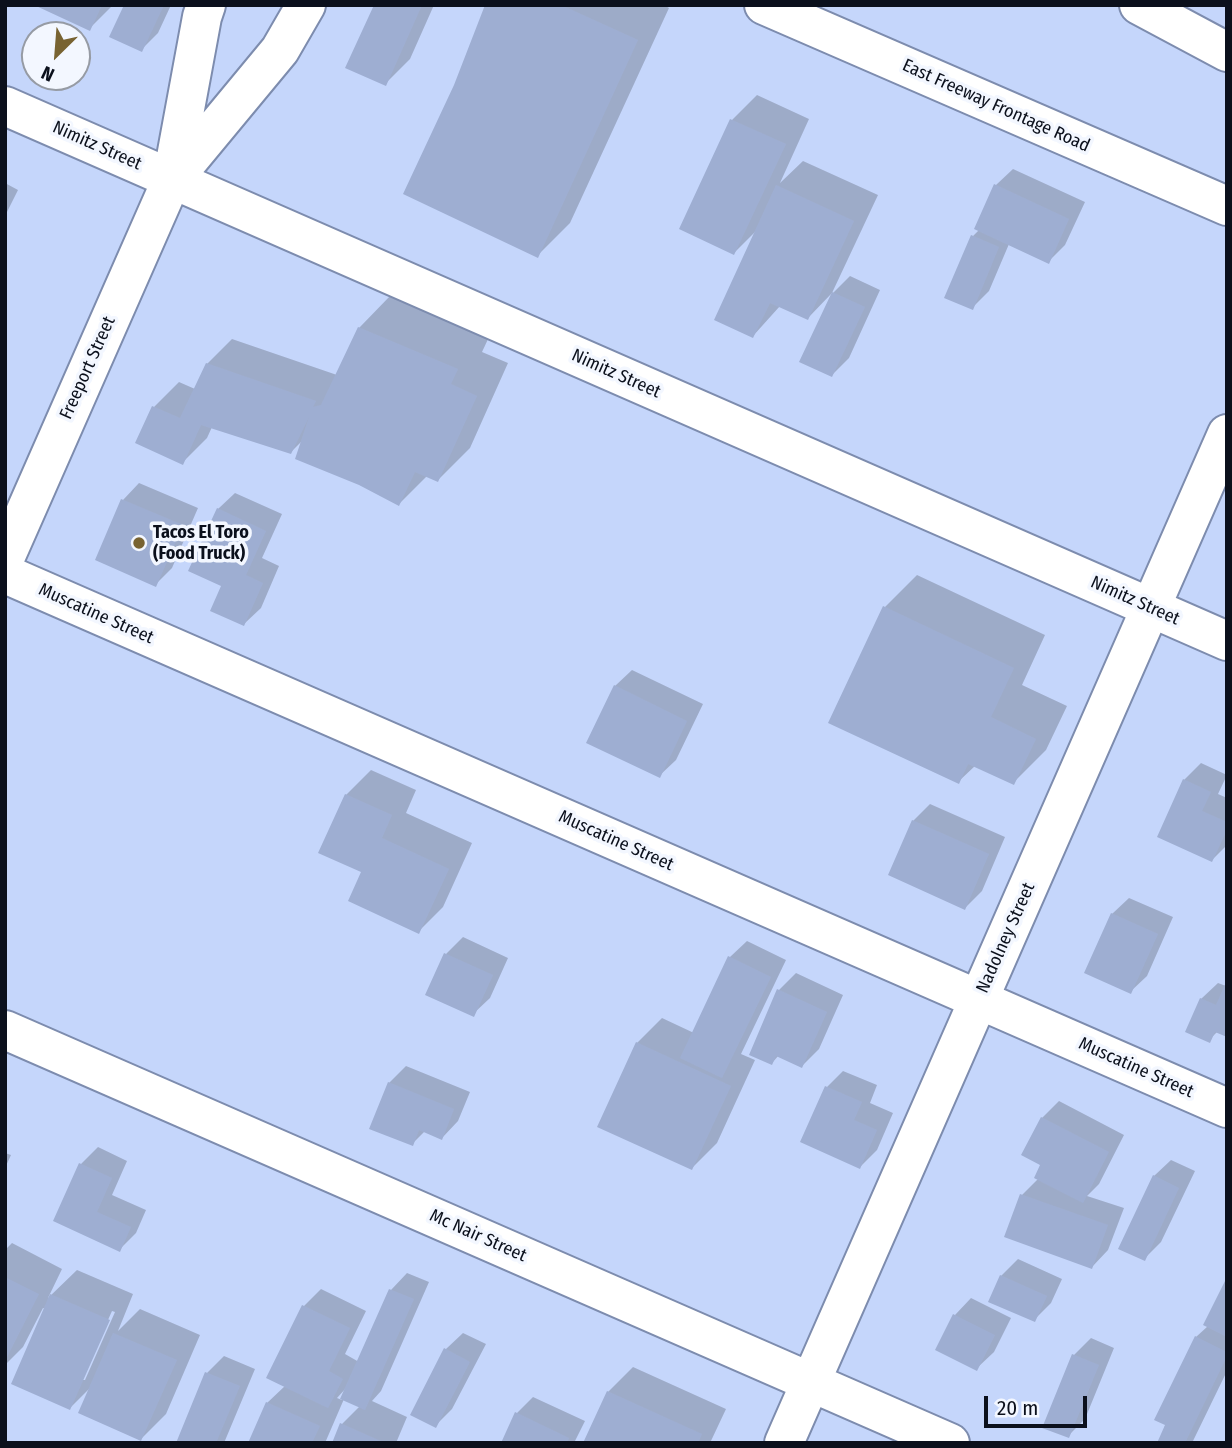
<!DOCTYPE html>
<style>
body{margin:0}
#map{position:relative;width:1232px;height:1448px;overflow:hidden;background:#c5d6fb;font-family:"Fira Sans Condensed",sans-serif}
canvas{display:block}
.frame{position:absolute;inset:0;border:7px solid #0b101c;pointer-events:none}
.north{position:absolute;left:21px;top:21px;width:70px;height:70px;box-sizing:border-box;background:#f3f7ff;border:2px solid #969ba4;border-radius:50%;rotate:205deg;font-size:19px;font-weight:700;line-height:28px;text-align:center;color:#0b101c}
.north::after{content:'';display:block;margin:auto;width:24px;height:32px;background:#786332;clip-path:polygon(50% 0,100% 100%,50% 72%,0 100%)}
.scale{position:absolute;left:984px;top:1396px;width:103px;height:32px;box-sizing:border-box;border:4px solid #0b101c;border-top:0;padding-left:9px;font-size:21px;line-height:24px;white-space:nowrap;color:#0b101c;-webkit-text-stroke:5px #f3f7ff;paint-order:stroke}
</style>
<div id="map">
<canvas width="1232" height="1448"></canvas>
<div class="frame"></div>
<div class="north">N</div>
<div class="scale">20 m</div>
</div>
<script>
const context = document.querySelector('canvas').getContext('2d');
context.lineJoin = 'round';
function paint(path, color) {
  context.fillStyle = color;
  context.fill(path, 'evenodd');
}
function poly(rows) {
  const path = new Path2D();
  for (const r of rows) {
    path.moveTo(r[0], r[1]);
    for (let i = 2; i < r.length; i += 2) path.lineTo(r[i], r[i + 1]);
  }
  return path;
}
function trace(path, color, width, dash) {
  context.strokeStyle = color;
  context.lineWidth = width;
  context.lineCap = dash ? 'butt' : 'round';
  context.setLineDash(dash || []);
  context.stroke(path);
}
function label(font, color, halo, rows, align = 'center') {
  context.font = font + ' "Fira Sans Condensed",sans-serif';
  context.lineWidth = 7;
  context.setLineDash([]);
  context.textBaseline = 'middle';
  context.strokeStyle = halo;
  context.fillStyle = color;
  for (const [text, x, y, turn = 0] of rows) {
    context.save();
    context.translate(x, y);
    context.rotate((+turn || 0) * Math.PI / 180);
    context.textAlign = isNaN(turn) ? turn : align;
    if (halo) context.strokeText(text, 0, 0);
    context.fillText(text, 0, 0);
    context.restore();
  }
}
paint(poly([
 [38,5,113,5,89,29],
 [126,5,171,5,158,33,141,50],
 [376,5,434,5,410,59,385,84],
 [487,5,664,5,669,8,570,223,537,256,455,86],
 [757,95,809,119,780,183,803,161,878,195,832,293,808,318,780,306,753,336,757,230,734,253,681,229,732,120],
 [1013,169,1085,202,1065,245,1048,262,1009,244,989,291,972,308,947,297,973,236,979,230,996,185],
 [5,183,18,190,5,216],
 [850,276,880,290,849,358,832,375,833,293],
 [391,295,489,337,482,352,508,363,470,448,438,480,427,476,399,504,304,439,291,452,212,427,207,438,182,463,154,407,179,382,195,389,207,364,232,339,337,375,359,328],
 [139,483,198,508,172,568,155,585,123,500],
 [235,493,282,514,262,558,279,566,261,608,244,624,224,585,218,509],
 [917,575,1045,635,1022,685,1067,706,1046,750,1013,783,976,765,958,782,885,607],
 [632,670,703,704,676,760,659,776,615,686],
 [1201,763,1227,775,1218,794,1227,798,1227,845,1212,860,1184,780],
 [371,770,416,790,406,813,472,843,443,907,419,931,364,871,346,795],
 [930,804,1005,837,982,891,965,908,913,821],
 [1129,898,1173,917,1147,976,1130,992,1112,914],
 [463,937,508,958,490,998,473,1014,446,954],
 [747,941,786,960,741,1054,755,1060,717,1143,692,1168,637,1043,662,1018,694,1033,730,957],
 [796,973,843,995,819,1049,802,1066,779,1055,772,1063,779,990],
 [1218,983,1226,986,1218,1031,1209,1040,1201,999],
 [406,1066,470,1092,458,1121,442,1138,425,1131,412,1144,389,1083],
 [843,1071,877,1085,870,1103,893,1113,877,1150,860,1167,827,1087],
 [1059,1101,1124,1135,1099,1184,1087,1196,1124,1208,1108,1250,1092,1267,1022,1195,1039,1178,1043,1164,1042,1118],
 [98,1147,127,1161,112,1195,146,1210,136,1233,119,1250,55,1220,81,1164],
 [5,1153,11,1155,5,1168],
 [1171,1160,1195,1171,1161,1242,1144,1259,1154,1176],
 [12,1243,62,1269,48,1298,77,1270,133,1294,118,1331,140,1309,200,1335,166,1414,141,1439,92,1386,70,1408,46,1309,43,1308,23,1347,5,1365,5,1250],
 [112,1311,115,1312,85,1380,81,1380],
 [1018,1259,1062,1279,1051,1303,1034,1320,1001,1276],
 [407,1273,429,1282,381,1391,372,1401,407,1417,396,1443,333,1443,342,1424,360,1406,344,1399,325,1443,250,1443,267,1403,286,1385,269,1377,304,1306,321,1289,366,1311,345,1354,359,1362,391,1290],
 [347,1387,342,1400,337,1398],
 [1227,1281,1227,1371,1193,1441,1159,1443,1196,1337,1208,1326],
 [971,1298,1011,1318,994,1352,977,1368,955,1315],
 [463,1333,486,1344,452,1409,435,1426,446,1349],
 [1091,1338,1114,1348,1085,1419,1068,1436,1044,1427,1074,1355],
 [224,1356,255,1369,224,1443,178,1443,207,1373],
 [633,1367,726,1409,710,1443,635,1443,608,1392],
 [533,1397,585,1421,574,1443,503,1443,517,1413]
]), '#0003');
paint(poly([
 [34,5,102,5,90,31],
 [124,5,164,5,142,52,109,37],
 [374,5,422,5,386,86,345,68],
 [485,5,561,5,638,40,538,258,403,194,454,85],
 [730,119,786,144,734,255,679,229],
 [994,184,1069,219,1049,264,974,229],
 [776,185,854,221,808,320,770,303,753,338,714,320],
 [971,235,999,247,973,310,944,298],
 [832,292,865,307,832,377,799,362],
 [358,327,458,369,451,384,477,396,438,482,415,472,399,506,359,485,295,459,309,417,291,454,201,425,183,465,135,443,152,406,180,418,206,363,316,401,313,407,321,405],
 [121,499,183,525,156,587,95,560],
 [217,508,266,531,246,575,263,583,244,626,210,611,221,586,188,571],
 [883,606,1014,668,991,717,1036,739,1014,785,968,764,959,784,828,723],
 [614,685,687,721,660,778,586,743],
 [1183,779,1211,792,1202,811,1227,822,1227,830,1212,862,1157,837],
 [345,794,392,815,382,838,449,869,419,934,348,901,361,872,318,853],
 [912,820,989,854,965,910,888,875],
 [1111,913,1158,934,1131,994,1084,973],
 [444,953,493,975,474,1017,425,995],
 [728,956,771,977,722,1078,680,1058],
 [1227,980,1227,1037,1215,1032,1210,1043,1185,1032,1200,998,1216,1005],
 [777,989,827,1012,802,1068,776,1056,772,1065,749,1055],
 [636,1042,731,1086,692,1170,597,1127],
 [388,1082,454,1109,442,1140,419,1130,413,1146,369,1129],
 [825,1086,862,1102,854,1120,877,1130,860,1169,800,1142],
 [1041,1117,1109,1152,1083,1203,1034,1178,1040,1165,1021,1155],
 [79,1163,112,1178,97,1212,131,1227,120,1252,53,1221],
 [1153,1175,1179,1188,1145,1261,1118,1249],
 [1020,1194,1108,1225,1092,1269,1004,1237],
 [1000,1275,1047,1296,1035,1322,988,1302],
 [5,1277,39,1294,5,1361],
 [1227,1277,1227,1337,1203,1325],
 [389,1289,414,1299,365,1410,340,1399],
 [50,1294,110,1320,70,1410,11,1384],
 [302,1305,350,1328,329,1371,343,1379,328,1408,266,1378],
 [953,1314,995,1335,977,1371,935,1350],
 [113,1333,177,1360,141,1441,78,1413],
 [1195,1336,1227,1352,1227,1356,1185,1443,1157,1443,1165,1425,1154,1420],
 [444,1348,470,1362,436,1428,410,1415],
 [1072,1354,1099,1365,1069,1438,1042,1428],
 [205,1372,240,1386,216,1443,176,1443],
 [607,1391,702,1434,698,1443,583,1443],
 [266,1402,320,1426,312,1443,248,1443],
 [515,1412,569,1438,567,1443,501,1443],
 [340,1423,385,1443,332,1443]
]), '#9eaed2');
const minor = poly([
 [5,106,1227,641],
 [5,574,1227,1108],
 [5,1030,950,1443],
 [784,1443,1227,434]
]);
const secondary = poly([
 [764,5,1227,206],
 [174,178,280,50,306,5],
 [5,558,172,179,202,17,206,5]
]);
const motorway = poly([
 [1139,5,1227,52]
]);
trace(minor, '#7d8cae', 42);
trace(secondary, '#7d8cae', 42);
trace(motorway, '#7d8cae', 42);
trace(minor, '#fff', 38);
trace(secondary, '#fff', 38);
trace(motorway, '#fff', 38);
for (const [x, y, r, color] of [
 [139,543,7,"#786332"]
]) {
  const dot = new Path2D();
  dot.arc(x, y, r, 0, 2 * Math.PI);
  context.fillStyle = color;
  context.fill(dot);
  trace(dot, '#f3f7ff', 2.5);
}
label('18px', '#0b101c', '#f3f7ff', [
 ["East Freeway Frontage Road",996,106,24],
 ["Nimitz Street",97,146,24],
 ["Freeport Street",88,368,-66],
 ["Nimitz Street",616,374,24],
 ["Nimitz Street",1135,601,24],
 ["Muscatine Street",96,614,24],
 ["Muscatine Street",616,841,24],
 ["Nadolney Street",1006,938,-66],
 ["Muscatine Street",1136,1068,24],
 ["Mc Nair Street",478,1236,24]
]);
label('bold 18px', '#0b101c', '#f3f7ff', [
 ["Tacos El Toro",153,533],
 ["(Food Truck)",153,554]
], 'left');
</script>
